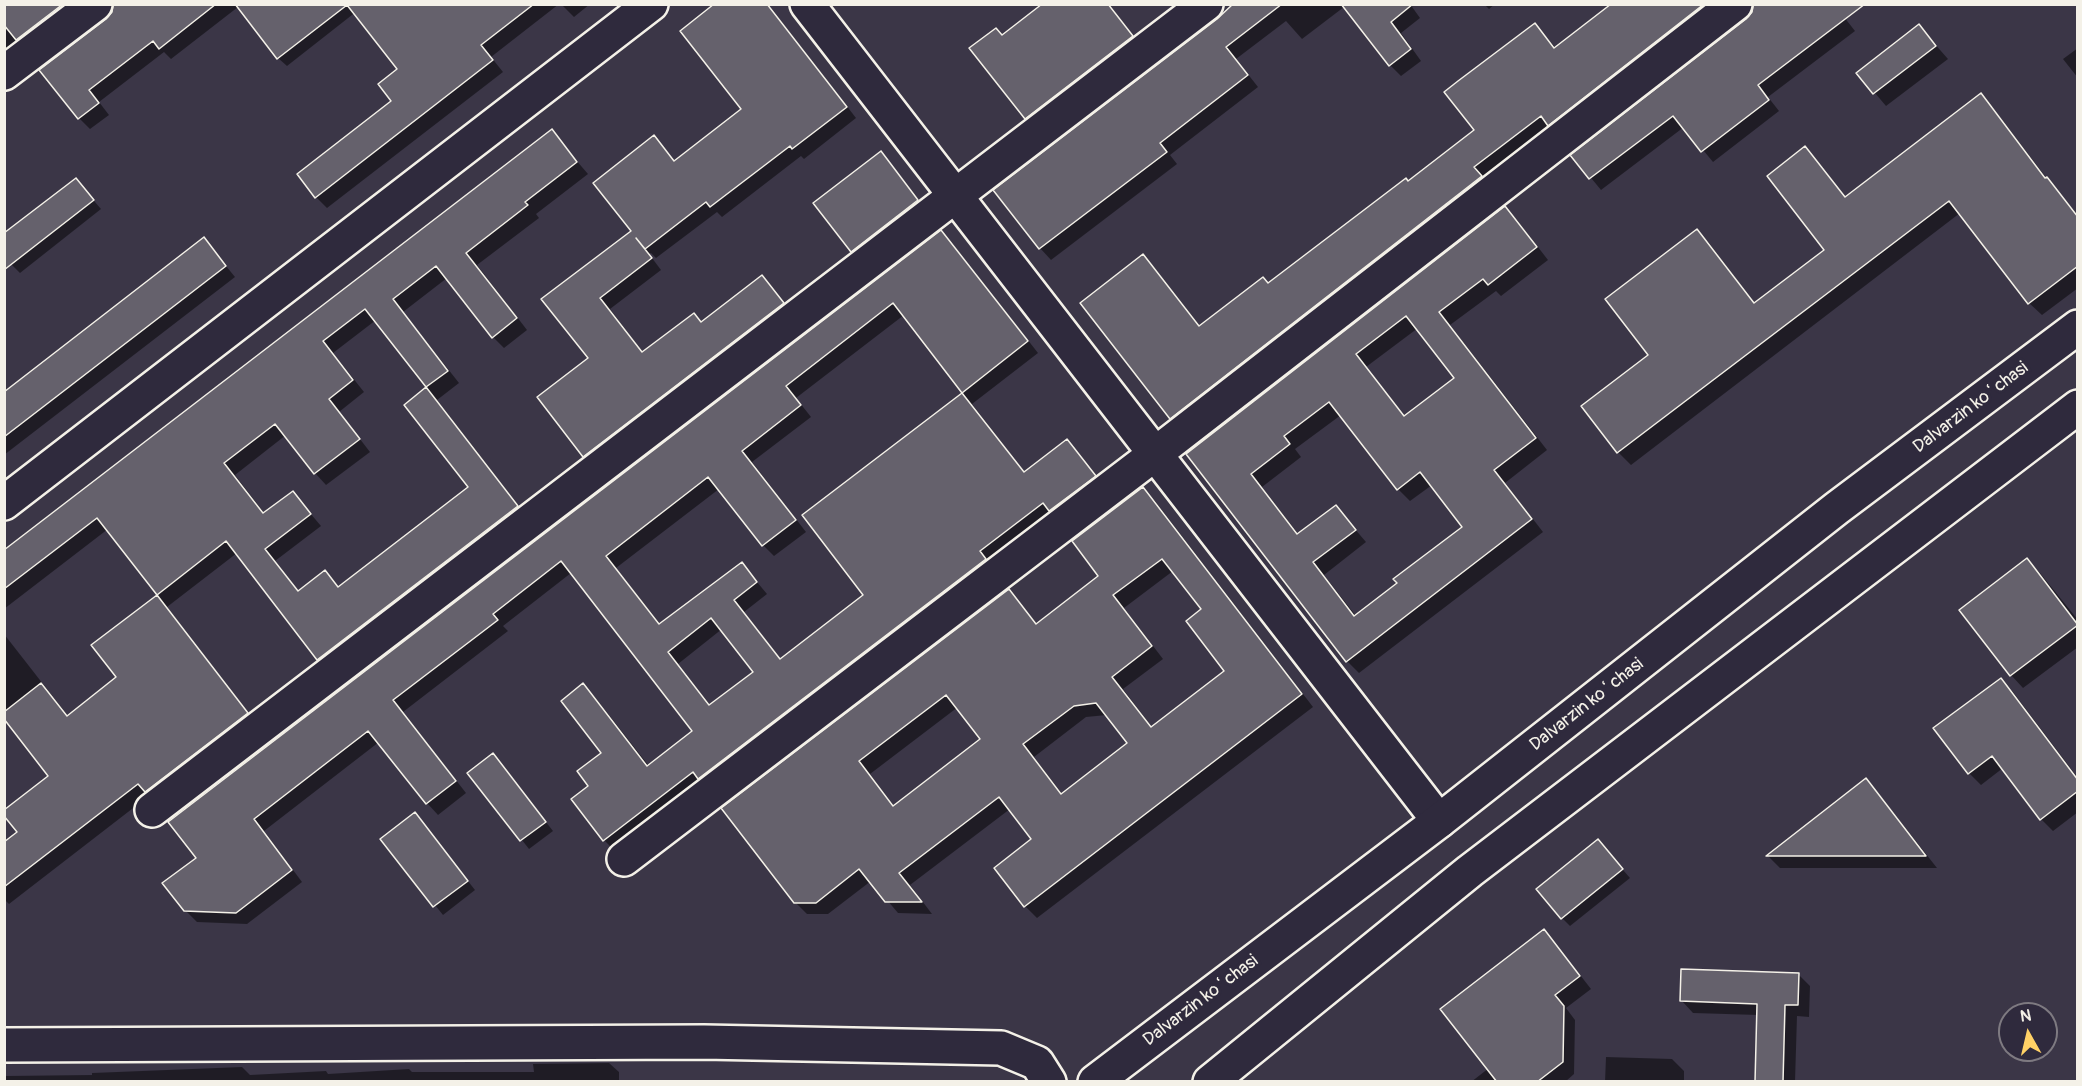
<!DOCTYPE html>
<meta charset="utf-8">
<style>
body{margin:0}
#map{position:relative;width:2082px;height:1086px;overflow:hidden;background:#3b3647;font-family:Pangolin,sans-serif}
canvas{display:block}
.frame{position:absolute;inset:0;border:6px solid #f4f1e8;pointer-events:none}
.north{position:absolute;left:1998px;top:1002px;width:60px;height:60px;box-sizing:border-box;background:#2f2a3d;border:2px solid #7e7a81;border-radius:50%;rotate:352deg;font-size:16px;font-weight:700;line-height:24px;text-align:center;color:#f4f1e8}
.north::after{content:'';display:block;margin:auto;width:21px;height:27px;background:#ffd166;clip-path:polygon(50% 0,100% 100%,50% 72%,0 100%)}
</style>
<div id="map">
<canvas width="2082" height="1086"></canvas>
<div class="frame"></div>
<div class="north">N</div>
</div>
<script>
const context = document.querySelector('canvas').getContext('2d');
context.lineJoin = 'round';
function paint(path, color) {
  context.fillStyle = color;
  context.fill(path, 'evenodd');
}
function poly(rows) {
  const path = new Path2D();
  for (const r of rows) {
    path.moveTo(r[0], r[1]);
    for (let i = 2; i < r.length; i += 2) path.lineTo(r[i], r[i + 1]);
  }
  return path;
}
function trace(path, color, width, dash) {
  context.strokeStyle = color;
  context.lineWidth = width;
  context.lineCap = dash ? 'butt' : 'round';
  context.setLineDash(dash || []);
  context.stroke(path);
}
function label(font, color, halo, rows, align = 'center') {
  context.font = font + ' Pangolin,sans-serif';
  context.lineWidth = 6;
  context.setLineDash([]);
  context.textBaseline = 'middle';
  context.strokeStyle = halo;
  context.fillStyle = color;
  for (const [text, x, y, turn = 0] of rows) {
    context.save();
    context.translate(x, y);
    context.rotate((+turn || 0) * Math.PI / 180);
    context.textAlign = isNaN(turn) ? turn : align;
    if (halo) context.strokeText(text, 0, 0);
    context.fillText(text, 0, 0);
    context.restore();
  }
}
paint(poly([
 [4,4,89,4,4,55],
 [115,4,236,4,238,7,171,59,164,52,99,102,109,115,90,129,79,118,42,70,108,20,114,11],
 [298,4,366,4,287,66,278,58],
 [400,4,559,4,491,57,503,72,327,208,316,197,393,101,399,69],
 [561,4,590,4,574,17],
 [716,4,768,4,856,118,804,159,801,156,722,217,717,212,656,258,651,253,649,254,661,270,610,309,643,353,702,323,762,277,794,314,595,466,584,456,590,359,544,300,633,231,654,137,676,162,743,109],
 [1044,4,1109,4,1142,47,1036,129,1026,118,1002,36],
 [1235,4,1410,4,1420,18,1401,33,1421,61,1401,76,1390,65,1344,7,1302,39,1286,21,1236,59,1258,87,1170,155,1177,164,1051,260,1040,248,995,191,1218,20],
 [1484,4,1495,4,1489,9],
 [1613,4,1729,4,1182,429,1171,418,1143,256,1154,267,1200,326,1269,285,1476,130,1535,25,1556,48],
 [1837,8,1855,31,1768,97,1779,111,1713,162,1684,127,1601,190,1573,156,1748,20,1754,11],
 [1919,26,1948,59,1886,106,1858,73],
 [2078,48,2078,78,2063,59],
 [1981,95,1993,108,2048,180,2078,215,2078,288,2042,315,2029,303,1960,213,1631,465,1618,452,1583,406,1650,355,1697,231,1709,243,1755,304,1826,250,1805,148,1817,161,1846,198],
 [551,131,588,174,536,214,539,218,477,265,527,330,504,348,493,337,447,278,403,312,459,383,437,400,529,519,330,670,319,659,237,553,167,607,258,725,150,795,9,904,4,899,4,844,20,833,50,776,4,717,4,634,68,716,118,677,93,646,159,595,108,529,4,609,4,552],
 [376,320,428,388,406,405,470,487,339,588,325,572,299,592,275,561,321,526,293,493,265,514,235,475,286,435,315,473,326,485,370,452,339,412,364,392,333,353],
 [889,162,926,209,861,259,852,251],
 [76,180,101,209,20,273,11,264],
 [1505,208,1517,220,1548,260,1501,296,1496,291,1450,325,1547,450,1505,483,1543,532,1359,673,1347,661,1188,454],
 [1418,328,1456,378,1405,417,1366,367],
 [1341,415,1398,489,1410,501,1432,485,1464,527,1399,583,1356,616,1324,575,1366,542,1336,507,1299,535,1262,487,1301,457,1295,449],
 [941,232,952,243,1038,353,972,404,1025,473,1067,441,1106,487,615,851,604,840,590,787,603,754,583,685,594,696,649,766,694,731,571,573,503,626,508,631,403,712,466,793,438,815,427,803,379,742,264,831,302,882,247,924,197,922,185,910,198,858],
 [904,315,964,393,804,516,865,596,781,660,744,612,767,594,742,564,661,625,616,568,719,489,763,545,774,556,806,532,752,462,811,417,796,398],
 [722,629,755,672,711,706,678,664],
 [204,239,235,277,4,455,4,394],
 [1143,489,1155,501,1313,707,1037,918,1025,906,1033,840,1010,809,910,885,932,914,898,913,871,881,828,914,807,914,795,902,723,809,1009,591,1038,625,1101,576],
 [1173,571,1203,610,1226,671,1152,727,1123,689,1163,659,1124,608],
 [958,707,982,739,894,806,870,774],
 [1107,715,1129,744,1063,795,1034,757,1086,717],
 [2027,560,2040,573,2078,620,2078,647,2023,688,2011,675],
 [2001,680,2013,692,2078,778,2078,812,2053,831,2041,819,2003,768,1981,785,1969,773],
 [493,755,553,831,529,849,469,773],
 [1866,780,1878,793,1937,868,1780,868,1768,856],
 [415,814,475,890,443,915,382,839],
 [1598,841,1630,878,1570,926,1562,918],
 [1543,931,1556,944,1591,989,1566,1008,1575,1020,1574,1074,1565,1082,1471,1082,1489,1068],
 [1798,974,1810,986,1809,1017,1797,1016,1795,1082,1756,1082,1758,1015,1693,1013,1682,1001],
 [1606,1057,1672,1059,1684,1071,1684,1081,1706,1082,1605,1082],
 [609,1063,619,1072,619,1082,5,1082,5,1076,92,1075,92,1073,242,1067,250,1075,326,1071,328,1074,409,1069,412,1072,534,1072,533,1064]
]), '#0007');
const building = poly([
 [4,4,63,4,16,40,4,25,4,4],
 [113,4,216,4,159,49,153,41,89,90,99,103,78,119,39,70,106,19,112,12,113,4],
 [235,4,534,4,481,45,493,60,315,198,297,174,391,101,378,84,397,69,347,5,277,59,235,4],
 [714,4,767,4,847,107,792,149,790,146,710,207,706,202,645,249,636,238,652,258,600,298,642,352,694,313,701,322,762,275,784,303,583,457,537,397,588,358,541,299,631,231,593,183,654,135,674,161,741,109,680,31,714,4],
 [1042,4,1108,4,1133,36,1025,119,969,48,996,28,1002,35,1042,4],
 [1233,4,1282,4,1226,47,1248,75,1160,143,1167,152,1039,249,993,190,1217,19,1233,4],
 [1341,4,1413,4,1391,22,1411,49,1389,66,1341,4],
 [1611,4,1704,4,1548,126,1541,116,1474,167,1482,176,1170,419,1080,303,1143,254,1199,326,1263,277,1268,283,1406,178,1408,181,1474,130,1444,92,1458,81,1535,23,1554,48,1611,4],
 [1753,4,1865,4,1758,85,1769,100,1701,152,1673,116,1589,179,1570,155,1746,19,1752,12,1753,4],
 [1919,24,1936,46,1873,94,1856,73,1919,24],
 [1981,93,2045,178,2047,177,2078,217,2078,266,2028,304,1949,201,1617,453,1581,406,1648,355,1605,299,1697,229,1754,303,1824,250,1767,176,1805,146,1845,197,1981,93],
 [552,129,577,162,525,202,528,205,466,253,517,318,492,338,436,266,393,299,448,371,426,387,518,506,317,660,226,541,157,595,97,518,4,589,4,550,552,129],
 [365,309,426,387,404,405,468,487,338,587,325,570,298,591,265,549,311,514,293,491,263,513,224,463,275,424,314,474,360,439,329,399,353,380,323,341,365,309],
 [881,151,918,200,851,252,813,203,881,151],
 [76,178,94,200,4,270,4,233,76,178],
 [1505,206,1537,247,1488,285,1483,279,1439,312,1536,438,1494,470,1532,519,1346,662,1186,454,1505,206],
 [1406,316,1454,378,1404,416,1356,354,1406,316],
 [1329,402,1397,490,1420,472,1462,527,1393,579,1397,583,1354,616,1313,562,1356,530,1336,505,1297,534,1251,474,1290,444,1284,436,1329,402],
 [941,230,1028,341,962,393,1024,472,1067,439,1096,476,1049,511,1043,503,980,551,986,559,698,779,693,772,603,841,571,799,588,786,577,771,601,753,561,701,583,683,647,766,692,731,561,561,493,614,498,620,393,700,456,781,426,804,368,731,254,819,292,870,236,913,184,911,162,883,196,858,168,822,941,230],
 [893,303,962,393,802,515,863,595,780,659,734,600,757,582,742,562,659,624,606,556,708,477,762,546,796,520,742,451,801,405,786,386,893,303],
 [711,618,753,672,709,705,668,652,711,618],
 [204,237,226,266,4,437,4,392,204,237],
 [1143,487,1302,694,1024,907,994,868,1031,839,999,797,899,873,922,902,885,902,859,869,816,903,794,903,721,808,1009,589,1036,624,1098,576,1072,541,1143,487],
 [1162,559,1201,609,1186,621,1224,671,1151,727,1112,677,1152,646,1113,595,1162,559],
 [946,695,980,739,893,806,859,761,946,695],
 [1096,703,1127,743,1061,794,1023,744,1074,706,1096,703],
 [2027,558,2078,625,2010,676,1959,610,2027,558],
 [157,595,248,713,145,792,138,784,4,887,4,842,17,832,4,816,4,810,48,776,4,719,4,712,41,683,67,716,116,677,91,645,157,595],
 [2001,678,2078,780,2078,791,2040,820,1992,756,1968,774,1933,728,2001,678],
 [493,753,546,822,520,841,467,773,493,753],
 [1866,778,1926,856,1766,856,1866,778],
 [415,812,468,881,433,907,380,839,415,812],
 [1598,839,1623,869,1561,919,1536,889,1598,839],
 [1544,929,1580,976,1555,995,1564,1006,1563,1062,1537,1082,1497,1082,1440,1009,1544,929],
 [1681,969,1799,973,1798,1005,1785,1005,1783,1082,1755,1082,1757,1004,1680,1001,1681,969]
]);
paint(building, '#65616c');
trace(building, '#f4f1e8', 1.5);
const street = poly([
 [807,4,1439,821],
 [4,73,95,4],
 [4,503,651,4],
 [152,810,1206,4],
 [624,859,1155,454,1735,4],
 [4,1045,704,1042,1001,1048,1037,1063,1049,1082]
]);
const secondary = poly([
 [1095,1082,1439,821,1837,508,2078,327],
 [1210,1082,1470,871,2078,407]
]);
trace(street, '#f4f1e8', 38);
trace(secondary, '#f4f1e8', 38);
trace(street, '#2f2a3d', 33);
trace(secondary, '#2f2a3d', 33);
label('18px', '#f4f1e8', '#2f2a3d', [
 ["Dalvarzin koʻchasi",1971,408,-37],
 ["Dalvarzin koʻchasi",1587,705,-38],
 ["Dalvarzin koʻchasi",1201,1001,-37]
]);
</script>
